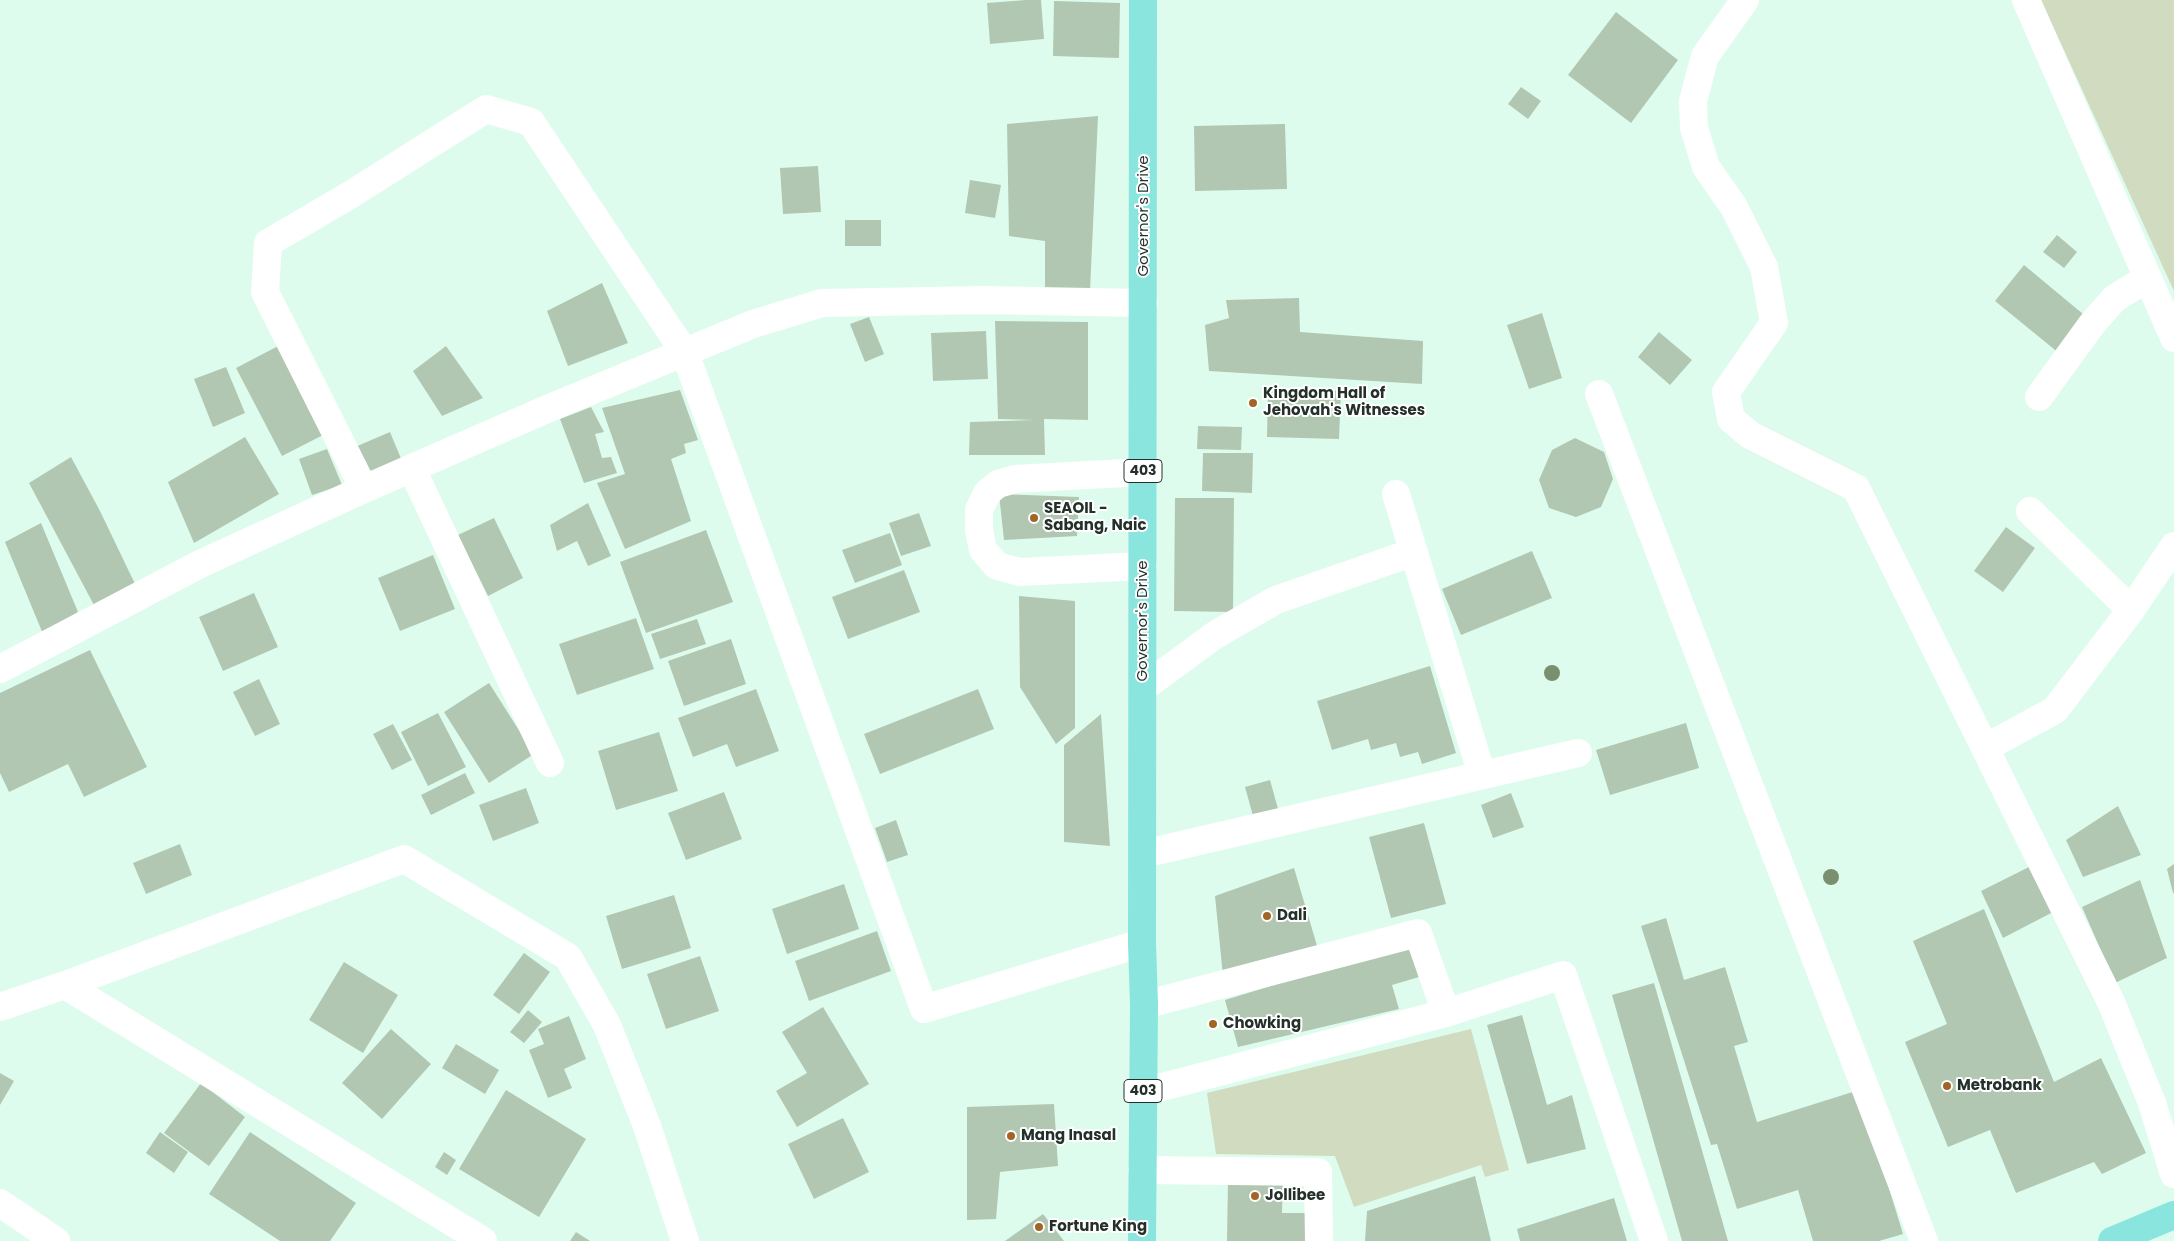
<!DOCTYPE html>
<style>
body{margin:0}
canvas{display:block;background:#ddfcee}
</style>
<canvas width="2174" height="1241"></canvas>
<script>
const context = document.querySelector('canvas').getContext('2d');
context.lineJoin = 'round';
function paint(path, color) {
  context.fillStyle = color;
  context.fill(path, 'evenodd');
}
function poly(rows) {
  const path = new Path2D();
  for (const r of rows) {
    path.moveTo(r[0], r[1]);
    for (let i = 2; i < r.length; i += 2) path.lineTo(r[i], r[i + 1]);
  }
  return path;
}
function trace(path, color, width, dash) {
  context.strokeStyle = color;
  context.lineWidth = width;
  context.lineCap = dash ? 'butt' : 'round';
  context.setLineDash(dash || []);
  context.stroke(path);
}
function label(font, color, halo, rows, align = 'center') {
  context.font = font + ' Poppins,sans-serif';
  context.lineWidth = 4;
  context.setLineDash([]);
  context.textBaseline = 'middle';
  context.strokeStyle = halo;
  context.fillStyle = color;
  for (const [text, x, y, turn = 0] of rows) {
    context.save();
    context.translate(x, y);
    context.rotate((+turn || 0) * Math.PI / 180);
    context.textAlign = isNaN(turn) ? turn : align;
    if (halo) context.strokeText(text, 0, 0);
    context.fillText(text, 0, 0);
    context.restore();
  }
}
paint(poly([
 [2041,0,2174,0,2174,291,2090,107],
 [1471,1029,1509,1170,1485,1177,1481,1165,1354,1207,1335,1156,1216,1154,1207,1093]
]), '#d0dbc0');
paint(poly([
 [1026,0,1041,0,1044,39,990,44,987,3],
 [1054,1,1120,3,1119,58,1053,56],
 [1616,12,1678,60,1631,123,1568,75],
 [1521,87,1541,101,1528,119,1508,104],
 [1098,116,1090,291,1045,293,1045,241,1009,236,1007,124],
 [1285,124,1287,189,1195,191,1194,126],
 [818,166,821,212,783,214,780,168],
 [970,180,1001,185,995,218,965,213],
 [845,220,881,220,881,246,845,246],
 [2057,235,2077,252,2064,268,2043,252],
 [2024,265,2089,319,2060,354,1995,301],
 [602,283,628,343,568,366,547,311],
 [1299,298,1300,332,1423,341,1422,384,1209,371,1205,325,1229,318,1226,300],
 [1542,313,1562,378,1529,389,1507,325],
 [869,317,884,354,865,362,850,324],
 [995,321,1088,322,1088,420,1044,419,1045,455,969,455,970,422,1035,420,998,419],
 [986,331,988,379,933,381,931,333],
 [1659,332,1692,360,1670,385,1638,357],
 [282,344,327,433,282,456,236,368],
 [446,346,483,398,442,416,413,371],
 [226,367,245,413,213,427,194,379],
 [1268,388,1341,391,1339,439,1267,437],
 [680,390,698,440,684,444,686,453,671,459,691,521,625,549,597,483,625,474,602,408],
 [591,407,604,432,595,434,602,458,611,457,617,473,584,483,560,419],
 [1198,426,1242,427,1241,450,1197,449],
 [390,432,402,461,367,473,355,447],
 [245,437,279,494,194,543,168,482],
 [1575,438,1604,452,1613,479,1601,507,1576,517,1549,508,1539,480,1552,450],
 [327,449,342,485,312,495,299,459],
 [1203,453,1253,453,1252,493,1202,491],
 [71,457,100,511,136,586,95,607,29,483],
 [999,494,1079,497,1077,536,1004,540],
 [1175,498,1234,498,1233,612,1174,611],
 [588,503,611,556,588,566,577,541,557,551,550,525],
 [919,513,931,546,901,556,889,523],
 [494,518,523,578,488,596,458,535],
 [41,523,78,612,43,634,5,542],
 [2006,527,2035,548,2003,592,1974,571],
 [706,530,733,602,646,633,620,562],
 [890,533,902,565,855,583,842,550],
 [1532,551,1552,598,1461,635,1442,589],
 [433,555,455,609,400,631,378,578],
 [904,570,920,612,848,639,832,597],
 [254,593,278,647,223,671,199,617],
 [1019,596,1075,601,1075,728,1056,744,1020,687],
 [636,618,654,669,577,695,559,644],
 [697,619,706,644,660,659,651,634],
 [731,639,746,684,684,706,668,661],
 [90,650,147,767,84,797,68,764,9,792,0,773,0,693],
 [1430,666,1456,753,1422,764,1418,752,1400,757,1396,743,1371,750,1368,739,1332,750,1317,701],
 [259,679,280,724,255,736,233,692],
 [489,683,534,754,489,783,444,712],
 [756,689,779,751,736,767,727,744,693,757,678,718],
 [978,689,994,729,880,774,864,734],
 [438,713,466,767,428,786,401,732],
 [1101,714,1110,846,1064,842,1064,745],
 [1686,723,1699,768,1610,795,1596,750],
 [393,724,412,760,392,770,373,734],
 [659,732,678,791,616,810,598,751],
 [465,773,475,793,431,815,421,795],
 [1270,780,1280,816,1255,823,1245,787],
 [526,788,539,823,493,841,479,805],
 [724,792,742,839,686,860,668,813],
 [1511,793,1524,827,1493,838,1481,805],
 [2118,806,2141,855,2083,877,2066,840],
 [896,820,908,855,887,862,875,828],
 [1424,823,1446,904,1391,918,1369,837],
 [180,844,192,875,146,894,133,863],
 [2174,864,2174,893,2173,893,2167,869],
 [2031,866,2053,912,2003,938,1981,891],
 [1294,868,1318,949,1223,976,1215,896],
 [2140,880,2167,958,2115,983,2082,907],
 [844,884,859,929,787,954,772,909],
 [674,895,691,948,622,969,606,916],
 [1984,909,2054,1082,2101,1058,2146,1153,2102,1174,2094,1162,2016,1193,1990,1130,1948,1147,1905,1042,1947,1024,1913,941],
 [1666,918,1684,980,1725,967,1748,1042,1734,1046,1757,1122,1859,1090,1903,1234,1879,1241,1813,1241,1798,1190,1737,1209,1717,1144,1711,1145,1641,926],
 [877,931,891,971,809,1001,795,961],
 [1408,944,1419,977,1392,985,1399,1009,1238,1047,1225,1000],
 [524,953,550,972,519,1014,493,995],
 [700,956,719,1011,666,1029,647,974],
 [344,962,398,995,363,1053,309,1020],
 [1654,983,1728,1241,1682,1241,1612,995],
 [823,1007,869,1084,797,1127,776,1091,807,1073,782,1032],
 [528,1010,542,1022,524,1043,510,1032],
 [1522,1015,1547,1105,1572,1095,1586,1149,1527,1164,1487,1025],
 [569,1016,586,1059,564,1069,572,1088,548,1098,529,1050,544,1044,538,1029],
 [391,1029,431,1064,382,1119,342,1083],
 [456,1044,499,1070,485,1094,442,1068],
 [0,1073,14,1081,0,1105],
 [201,1083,245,1117,209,1166,164,1133],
 [506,1090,586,1139,539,1217,459,1169],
 [1054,1104,1058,1166,1000,1172,996,1219,967,1220,967,1107],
 [843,1118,869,1172,814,1199,788,1144],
 [160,1132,188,1152,174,1173,146,1153],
 [250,1132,356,1203,330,1241,280,1241,209,1194],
 [444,1152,456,1160,447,1175,435,1167],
 [1475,1176,1491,1241,1365,1241,1367,1211],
 [1228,1179,1283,1180,1282,1213,1311,1213,1310,1241,1227,1241],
 [1614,1198,1627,1241,1520,1241,1517,1229],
 [1043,1214,1064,1241,1005,1241],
 [576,1232,590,1241,570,1241]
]), '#b1c7b2');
trace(poly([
 [1745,0,1705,56,1693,101,1694,128,1706,167,1734,207,1764,267,1774,323,1726,392,1731,419,1750,435,1856,488,2111,1002,2152,1103,2174,1174],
 [2026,0,2174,338],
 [1599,394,1924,1241],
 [2039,397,2092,324,2115,298,2148,278],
 [412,469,550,763],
 [364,489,265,292,268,243,350,195,486,109,531,122,685,353,924,1009,1142,943],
 [1396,494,1482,775],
 [2030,511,2131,610],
 [1143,566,1020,572,997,566,983,550,979,530,979,510,987,493,998,484,1015,479,1143,472],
 [0,669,200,564,364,489,547,409,753,324,822,303,982,300,1144,303],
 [1143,688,1215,635,1276,600,1414,552],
 [1985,748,2055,710,2131,610,2174,546],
 [1143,854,1578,753],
 [65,985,483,1241],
 [1144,1005,1418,933,1446,1013],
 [0,1007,65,985,404,859,568,957,607,1025,647,1126,685,1241],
 [1143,1092,1446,1013,1563,975,1654,1241],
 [1142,1170,1318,1172,1319,1241],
 [0,1203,56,1241]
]), '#fff', 28);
trace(poly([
 [1142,1241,1144,1005,1142,943,1143,0],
 [2112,1241,2174,1215]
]), '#89e5de', 28);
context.fillStyle = '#798f6e';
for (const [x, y] of [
 [1552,673],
 [1831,877]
]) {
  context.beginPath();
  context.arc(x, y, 8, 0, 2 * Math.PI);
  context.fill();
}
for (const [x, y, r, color] of [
 [1253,403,5,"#a26528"],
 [1034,518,5,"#a26528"],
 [1267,916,5,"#a26528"],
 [1213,1024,5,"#a26528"],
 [1947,1086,5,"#a26528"],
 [1011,1136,5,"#a26528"],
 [1255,1196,5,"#a26528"],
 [1039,1227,5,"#a26528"]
]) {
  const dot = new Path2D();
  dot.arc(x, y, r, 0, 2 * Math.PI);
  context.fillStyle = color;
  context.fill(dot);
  trace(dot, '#fff', 2);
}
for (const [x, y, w] of [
 [1143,471,38],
 [1143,1091,38]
]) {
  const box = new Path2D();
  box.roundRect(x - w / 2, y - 11.5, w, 23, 4);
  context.fillStyle = '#fff';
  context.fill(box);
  trace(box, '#24302a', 1);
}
label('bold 14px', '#24302a', null, [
 ["403",1143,471],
 ["403",1143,1091]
]);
label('15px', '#24302a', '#fff', [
 ["Governor's Drive",1144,216,-90],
 ["Governor's Drive",1143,621,-90]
]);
label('bold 15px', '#24302a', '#fff', [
 ["Kingdom Hall of",1263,394],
 ["Jehovah's Witnesses",1263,411],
 ["SEAOIL -",1044,509],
 ["Sabang, Naic",1044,526],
 ["Dali",1277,916],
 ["Chowking",1223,1024],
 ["Metrobank",1957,1086],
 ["Mang Inasal",1021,1136],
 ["Jollibee",1265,1196],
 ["Fortune King",1049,1227]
], 'left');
</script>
